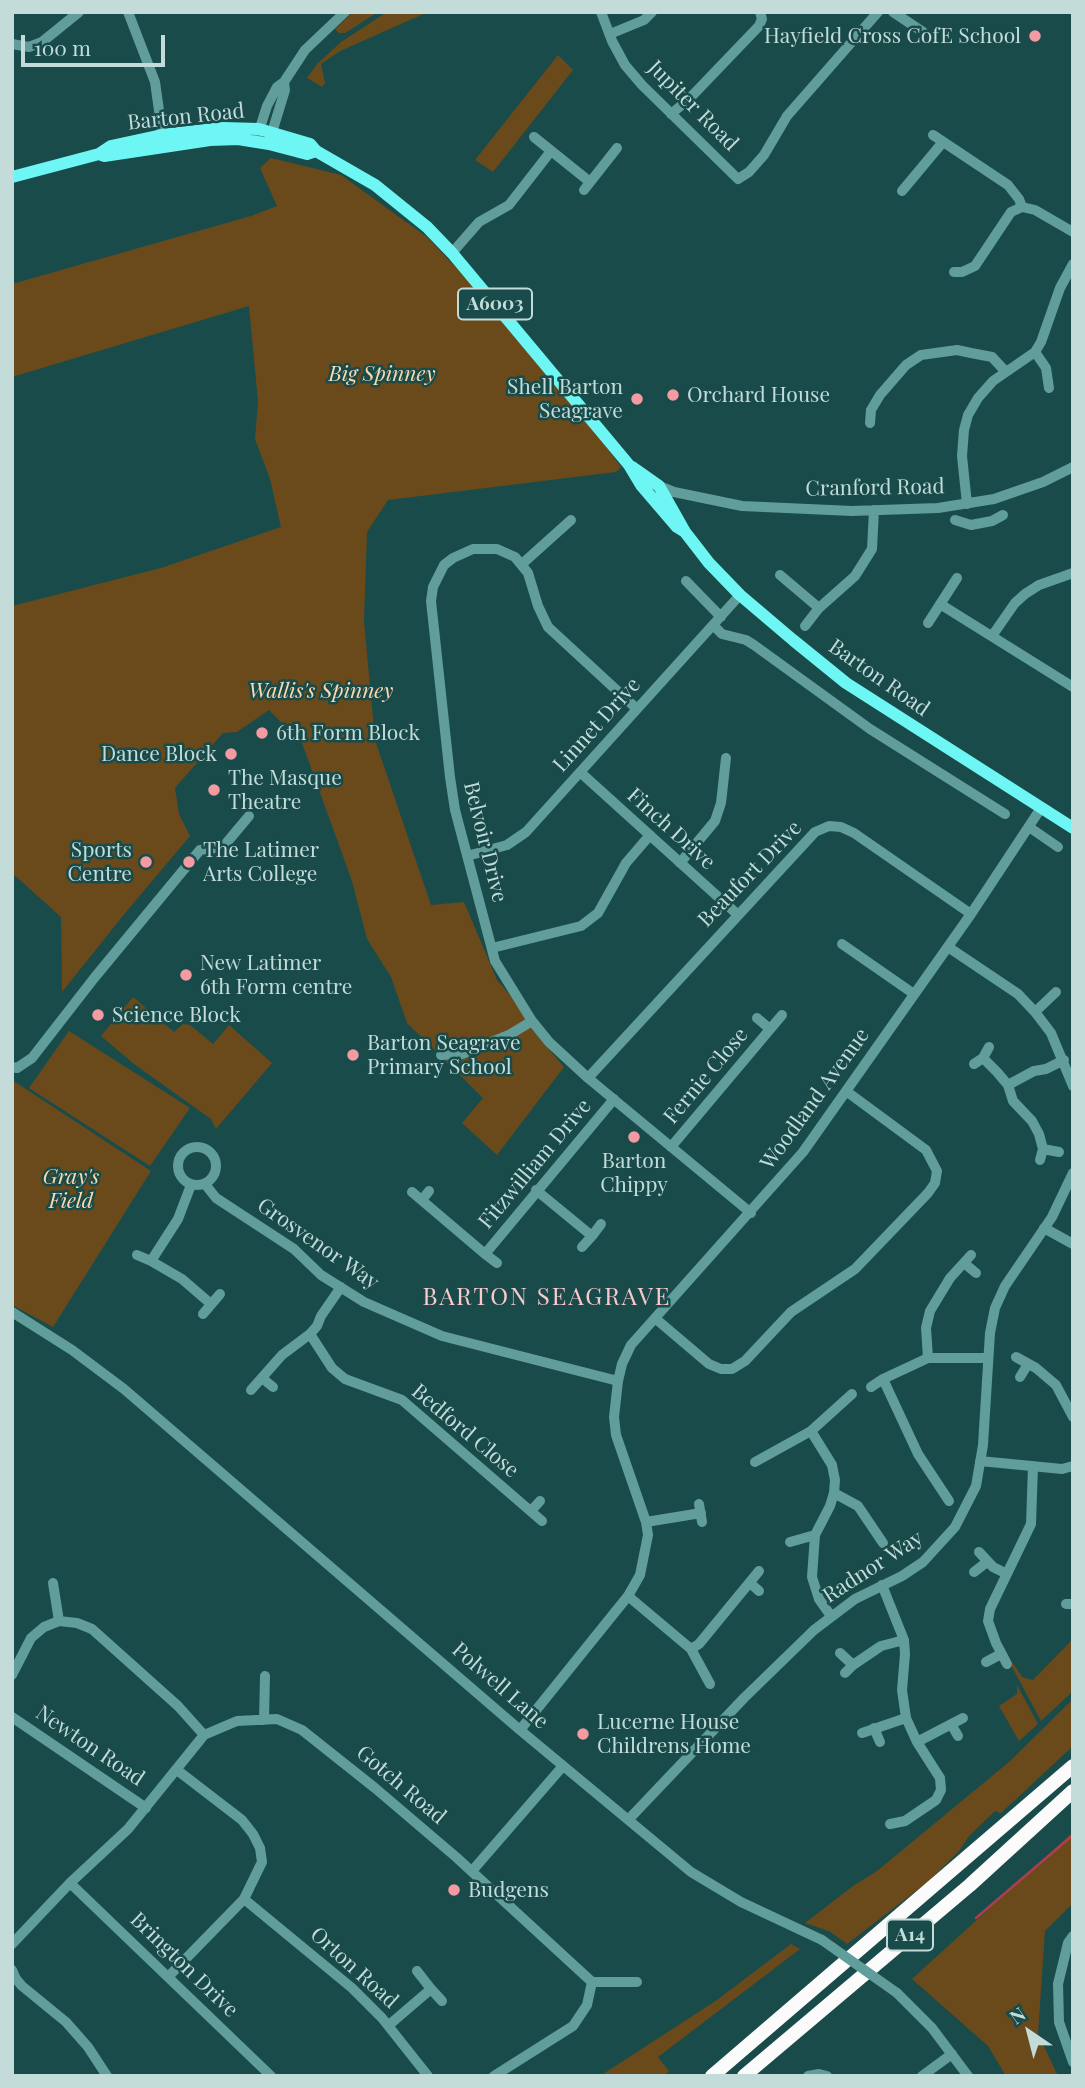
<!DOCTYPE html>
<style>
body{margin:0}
#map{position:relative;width:1085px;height:2088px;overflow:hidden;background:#194b4a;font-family:"Playfair Display",serif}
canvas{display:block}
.frame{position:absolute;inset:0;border:14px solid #c3dcda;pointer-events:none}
.north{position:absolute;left:994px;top:1997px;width:70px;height:70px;-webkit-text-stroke:5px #194b4a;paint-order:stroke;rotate:325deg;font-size:19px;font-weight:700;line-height:28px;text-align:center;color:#c3dcda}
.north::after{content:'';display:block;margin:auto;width:24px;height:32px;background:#c3dcda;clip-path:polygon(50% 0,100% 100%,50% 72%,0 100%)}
.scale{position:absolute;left:21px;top:35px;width:144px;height:32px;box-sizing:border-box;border:4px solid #c3dcda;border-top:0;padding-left:9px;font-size:21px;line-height:24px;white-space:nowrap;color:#c3dcda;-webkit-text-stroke:5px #194b4a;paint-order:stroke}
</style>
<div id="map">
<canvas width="1085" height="2088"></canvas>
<div class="frame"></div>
<div class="north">N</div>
<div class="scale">100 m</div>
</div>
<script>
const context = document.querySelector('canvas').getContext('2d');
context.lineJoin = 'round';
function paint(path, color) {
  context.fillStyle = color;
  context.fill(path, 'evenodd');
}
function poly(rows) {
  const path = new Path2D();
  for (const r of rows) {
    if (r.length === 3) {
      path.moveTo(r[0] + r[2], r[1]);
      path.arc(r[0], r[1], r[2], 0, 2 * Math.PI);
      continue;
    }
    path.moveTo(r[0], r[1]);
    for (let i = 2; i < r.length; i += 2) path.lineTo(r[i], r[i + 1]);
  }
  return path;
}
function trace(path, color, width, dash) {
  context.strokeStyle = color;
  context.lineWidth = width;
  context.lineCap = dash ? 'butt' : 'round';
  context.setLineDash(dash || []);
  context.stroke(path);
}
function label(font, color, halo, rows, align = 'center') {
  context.font = font + ' "Playfair Display",serif';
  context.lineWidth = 5;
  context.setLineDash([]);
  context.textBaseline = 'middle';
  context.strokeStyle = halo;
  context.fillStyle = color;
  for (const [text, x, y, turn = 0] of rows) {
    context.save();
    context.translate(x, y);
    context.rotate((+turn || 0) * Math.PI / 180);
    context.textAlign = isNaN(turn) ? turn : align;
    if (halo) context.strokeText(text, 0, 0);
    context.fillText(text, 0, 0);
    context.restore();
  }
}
paint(poly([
 [353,12,378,12,345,33,339,33,335,29],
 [387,12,428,12,340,51,321,64,325,83,322,87,307,78,318,63,341,42],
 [558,55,573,70,493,172,475,160],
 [271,158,341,175,427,237,477,290,588,422,621,467,616,472,388,500,367,532,364,621,375,740,431,905,464,902,497,980,532,1021,532,1029,564,1067,497,1155,462,1123,483,1098,407,1023,391,977,367,939,352,881,302,743,269,710,237,732,223,733,175,788,179,814,190,836,126,912,62,992,61,917,12,873,12,606,161,568,281,527,270,479,255,439,258,402,249,306,12,377,12,284,251,216,277,206,260,168],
 [133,997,174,1032,183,1024,190,1025,213,1044,229,1025,272,1063,216,1129,211,1119,134,1064,101,1036],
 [69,1031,190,1108,150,1166,29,1088],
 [12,1080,151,1171,53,1327,12,1305],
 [1073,1639,1073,1691,1041,1721,1011,1665,1013,1663,1022,1677,1033,1680],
 [1017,1685,1038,1724,1019,1741,999,1706,1017,1694],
 [1073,1699,1073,1746,1001,1813,995,1811,969,1836,959,1851,929,1881,847,1944,829,1931,805,1923,853,1886,877,1871,1009,1762],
 [1073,1832,1073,1903,1045,1931,1038,2034,1058,2076,1006,2076,988,2046,912,1979],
 [791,1944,800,1949,658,2057,669,2071,664,2076,600,2076,717,2000]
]), '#6a4a1b');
trace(poly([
 [976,1918,1073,1835]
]), '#aa3f51', 2.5);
trace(poly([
 [128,12,155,82,163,139],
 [601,12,612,41,625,65,642,85,738,179,749,172,764,155,787,116,878,12],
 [893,12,923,32],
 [610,34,644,20,652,12],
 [12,44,29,47,42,42,79,12],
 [671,114,690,98,759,26,762,19,760,12],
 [258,134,267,106,277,87,284,82,305,50,345,12],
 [933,135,1008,185,1019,199,1022,207],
 [534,137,590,182],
 [270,139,285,90,284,82],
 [584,190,617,148],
 [902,191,943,142],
 [452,253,479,222,509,205,551,151],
 [954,272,962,272,975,266,1011,212,1022,207,1035,210,1073,232],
 [1035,352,1046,368,1049,388],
 [870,423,871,410,880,395,906,365,921,355,957,350,971,353,992,357,1005,371],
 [659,486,674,492,742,506,852,511,938,508,994,499,1043,482,1073,467],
 [967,504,962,456,964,430,968,415,978,398,993,381,1035,352,1041,342,1060,288,1073,264],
 [955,520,971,525,992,521,1003,515],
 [522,564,571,520],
 [780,575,819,608],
 [686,581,721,617],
 [940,604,1073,687],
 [928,623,957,578],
 [714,626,722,634,746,640,754,645,870,729,1005,814],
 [805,626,819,608,855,576,872,549,874,510],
 [992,636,1015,603,1025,594,1039,585,1073,573],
 [637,709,548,627,538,606,528,573,515,557,497,549,473,549,453,558,444,565,433,587,431,601,450,777,455,810,495,961,532,1021,549,1042,588,1078,751,1213],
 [580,772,737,914],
 [1029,827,1058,847],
 [467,856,507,845,526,832,740,595],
 [680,863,715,821,721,803,726,758],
 [842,944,914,994],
 [948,947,1018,994,1035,1012,1051,1033,1073,1086],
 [492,948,581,926,598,913,626,863,650,835],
 [1035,1012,1056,992],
 [757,1018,770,1029],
 [441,1055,462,1054,509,1035,532,1021],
 [983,1058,997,1072,1008,1085,1013,1101,1032,1121,1039,1134,1043,1149,1040,1160],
 [974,1064,983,1058,989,1047],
 [12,1067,17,1068,32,1058,95,977,200,850,223,847,249,816],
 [588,1078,815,832,829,826,841,827,854,833,971,914],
 [1008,1085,1034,1071,1046,1069,1064,1060],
 [197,1166,19],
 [671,1147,782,1015],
 [1043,1149,1059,1152],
 [205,1184,216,1198,294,1249,321,1275,364,1302,442,1336,618,1381],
 [536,1190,592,1236,582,1247],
 [412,1192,485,1254,614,1099],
 [422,1200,429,1191],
 [1044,1228,1073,1244],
 [592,1236,601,1224],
 [485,1254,497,1263],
 [137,1255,151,1261,178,1219,191,1185],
 [151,1261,182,1279,211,1304],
 [964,1263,976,1273],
 [12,1312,72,1350,124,1389,520,1730,691,1872,741,1902,822,1940],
 [203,1314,220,1294],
 [656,1319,709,1364,721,1369,732,1369,745,1361,791,1312,855,1269,928,1193,935,1183,937,1171,926,1150,846,1091],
 [310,1334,332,1368,345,1379,402,1400,542,1521],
 [1016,1357,1036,1368,1056,1385,1073,1417],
 [928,1358,926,1328,930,1311,950,1278,971,1255],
 [1020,1377,1028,1364],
 [262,1378,273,1387],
 [871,1387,883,1379],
 [251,1390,282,1355,310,1334,317,1326,321,1316,341,1287],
 [980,1461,1062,1469,1073,1466],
 [755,1462,811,1431],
 [834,1493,858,1506,883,1543],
 [949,1501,918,1454,883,1379,928,1358,988,1358],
 [699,1504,702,1522],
 [531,1511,540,1501],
 [646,1522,701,1513],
 [790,1542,815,1535],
 [979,1552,993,1567,1007,1574],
 [974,1572,987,1562],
 [53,1583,59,1621],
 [750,1583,759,1591],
 [882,1585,904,1640,905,1654,902,1690,906,1718,917,1742,940,1778,941,1790,936,1800,905,1821,890,1824],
 [628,1596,691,1649,710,1684],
 [1066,1604,1073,1604],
 [831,1616,819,1599,812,1577,815,1535,830,1506,834,1493,835,1480,832,1465,811,1431,852,1394],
 [691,1649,699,1644,759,1571],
 [840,1653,853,1665],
 [986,1662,1001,1654],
 [1007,1664,996,1643,988,1621,990,1609,1031,1524,1033,1466],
 [845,1673,853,1665,881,1646,904,1640],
 [12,1675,31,1638,44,1627,59,1621,77,1623,92,1629,178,1706,204,1735],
 [12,1717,146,1808],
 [264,1720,265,1676],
 [951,1724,958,1736],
 [874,1728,880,1742],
 [520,1730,628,1596,640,1575,648,1535,646,1522,616,1435,614,1417,618,1381,622,1364,631,1345,803,1152,971,914,1041,808],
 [862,1733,906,1718],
 [917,1742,963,1718],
 [629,1819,744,1698,814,1630,855,1599,902,1576,923,1562,955,1527,976,1486,983,1445,990,1333,995,1308,1005,1286,1052,1217,1073,1173],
 [472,1871,563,1766],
 [70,1883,271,2076],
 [244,1899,352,1988,382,2018,428,2076],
 [1073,1936,1068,1943,1058,1984,1059,2022,1073,2062],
 [12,1944,70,1883,128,1829,204,1735,237,1721,277,1719,302,1730,375,1788,456,1857,592,1982,587,2005,573,2026,494,2076],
 [12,1970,16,1979,22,1986,66,2022,88,2047,107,2076],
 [417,1971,431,1989],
 [169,1976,244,1899,262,1862,260,1848,253,1834,242,1820,177,1770],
 [592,1982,637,1982],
 [897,1993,932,2028,968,2076],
 [389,2025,431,1989,442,2001],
 [808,2076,819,2074,827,2076],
 [922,2076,952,2054]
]), '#609d9b', 10);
trace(poly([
 [99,154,111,146,162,135,223,128,259,129,310,144,316,151,375,185,427,227,452,253,629,465,641,485,677,527,685,532],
 [12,177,99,154,104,156,210,140,238,139,269,144,307,154,316,151],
 [632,467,659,486,685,532,709,563,740,595,793,640,846,683,1073,828]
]), '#6df6f3', 12);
trace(poly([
 [712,2076,1073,1766],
 [744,2076,970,1885,1073,1791]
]), '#fbfbfb', 14);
trace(poly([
 [822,1940,897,1993]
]), '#609d9b', 10);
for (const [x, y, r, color] of [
 [1035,36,7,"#f49aa3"],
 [673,395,7,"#f49aa3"],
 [637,399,7,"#f49aa3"],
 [262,733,7,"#f49aa3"],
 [231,754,7,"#f49aa3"],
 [214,790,7,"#f49aa3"],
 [146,862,7,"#f49aa3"],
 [189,862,7,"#f49aa3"],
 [186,975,7,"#f49aa3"],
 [98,1015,7,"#f49aa3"],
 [353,1055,7,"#f49aa3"],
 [634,1137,7,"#f49aa3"],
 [583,1734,7,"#f49aa3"],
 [454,1890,7,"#f49aa3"]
]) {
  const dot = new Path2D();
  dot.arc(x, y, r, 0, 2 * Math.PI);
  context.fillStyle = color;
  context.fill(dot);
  trace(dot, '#194b4a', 2.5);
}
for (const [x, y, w] of [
 [495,304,74],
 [910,1935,46]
]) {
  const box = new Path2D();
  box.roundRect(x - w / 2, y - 15.5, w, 31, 5);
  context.fillStyle = '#194b4a';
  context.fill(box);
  trace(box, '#c3dcda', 2);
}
label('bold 19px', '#c3dcda', null, [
 ["A6003",495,304],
 ["A14",910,1935]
]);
label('21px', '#c3dcda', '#194b4a', [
 ["Hayfield Cross CofE School",1021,36,"right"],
 ["Shell Barton",623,387,"right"],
 ["Seagrave",623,411,"right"],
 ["Orchard House",687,395],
 ["6th Form Block",276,733],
 ["Dance Block",217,754,"right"],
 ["The Masque",228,778],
 ["Theatre",228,802],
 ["Sports",132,850,"right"],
 ["Centre",132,874,"right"],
 ["The Latimer",203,850],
 ["Arts College",203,874],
 ["New Latimer",200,963],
 ["6th Form centre",200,987],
 ["Science Block",112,1015],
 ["Barton Seagrave",367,1043],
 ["Primary School",367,1067],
 ["Barton",634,1161,"center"],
 ["Chippy",634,1185,"center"],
 ["Lucerne House",597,1722],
 ["Childrens Home",597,1746],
 ["Budgens",468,1890]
], 'left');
label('21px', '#c3dcda', '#194b4a', [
 ["Jupiter Road",693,106,45],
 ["Barton Road",186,117,-6],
 ["Cranford Road",875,488,-1],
 ["Barton Road",879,678,35],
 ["Linnet Drive",597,725,-48],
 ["Finch Drive",671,829,42],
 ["Belvoir Drive",485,842,76],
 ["Beaufort Drive",750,874,-46],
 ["Fernie Close",706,1076,-50],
 ["Woodland Avenue",815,1099,-54],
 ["Fitzwilliam Drive",535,1164,-50],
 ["Grosvenor Way",318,1244,35],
 ["Bedford Close",465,1431,40],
 ["Radnor Way",873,1567,-33],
 ["Polwell Lane",500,1686,41],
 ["Newton Road",90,1746,34],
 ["Gotch Road",401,1785,40],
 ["Brington Drive",184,1965,44],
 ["Orton Road",354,1968,42]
]);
label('italic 21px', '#fcdaaf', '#194b4a', [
 ["Big Spinney",382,374],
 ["Wallis's Spinney",321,691],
 ["Gray's",71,1177],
 ["Field",71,1201]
]);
context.letterSpacing = '2px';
label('24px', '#fcc8cc', '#194b4a', [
 ["BARTON SEAGRAVE",547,1298]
]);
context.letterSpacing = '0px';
</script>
